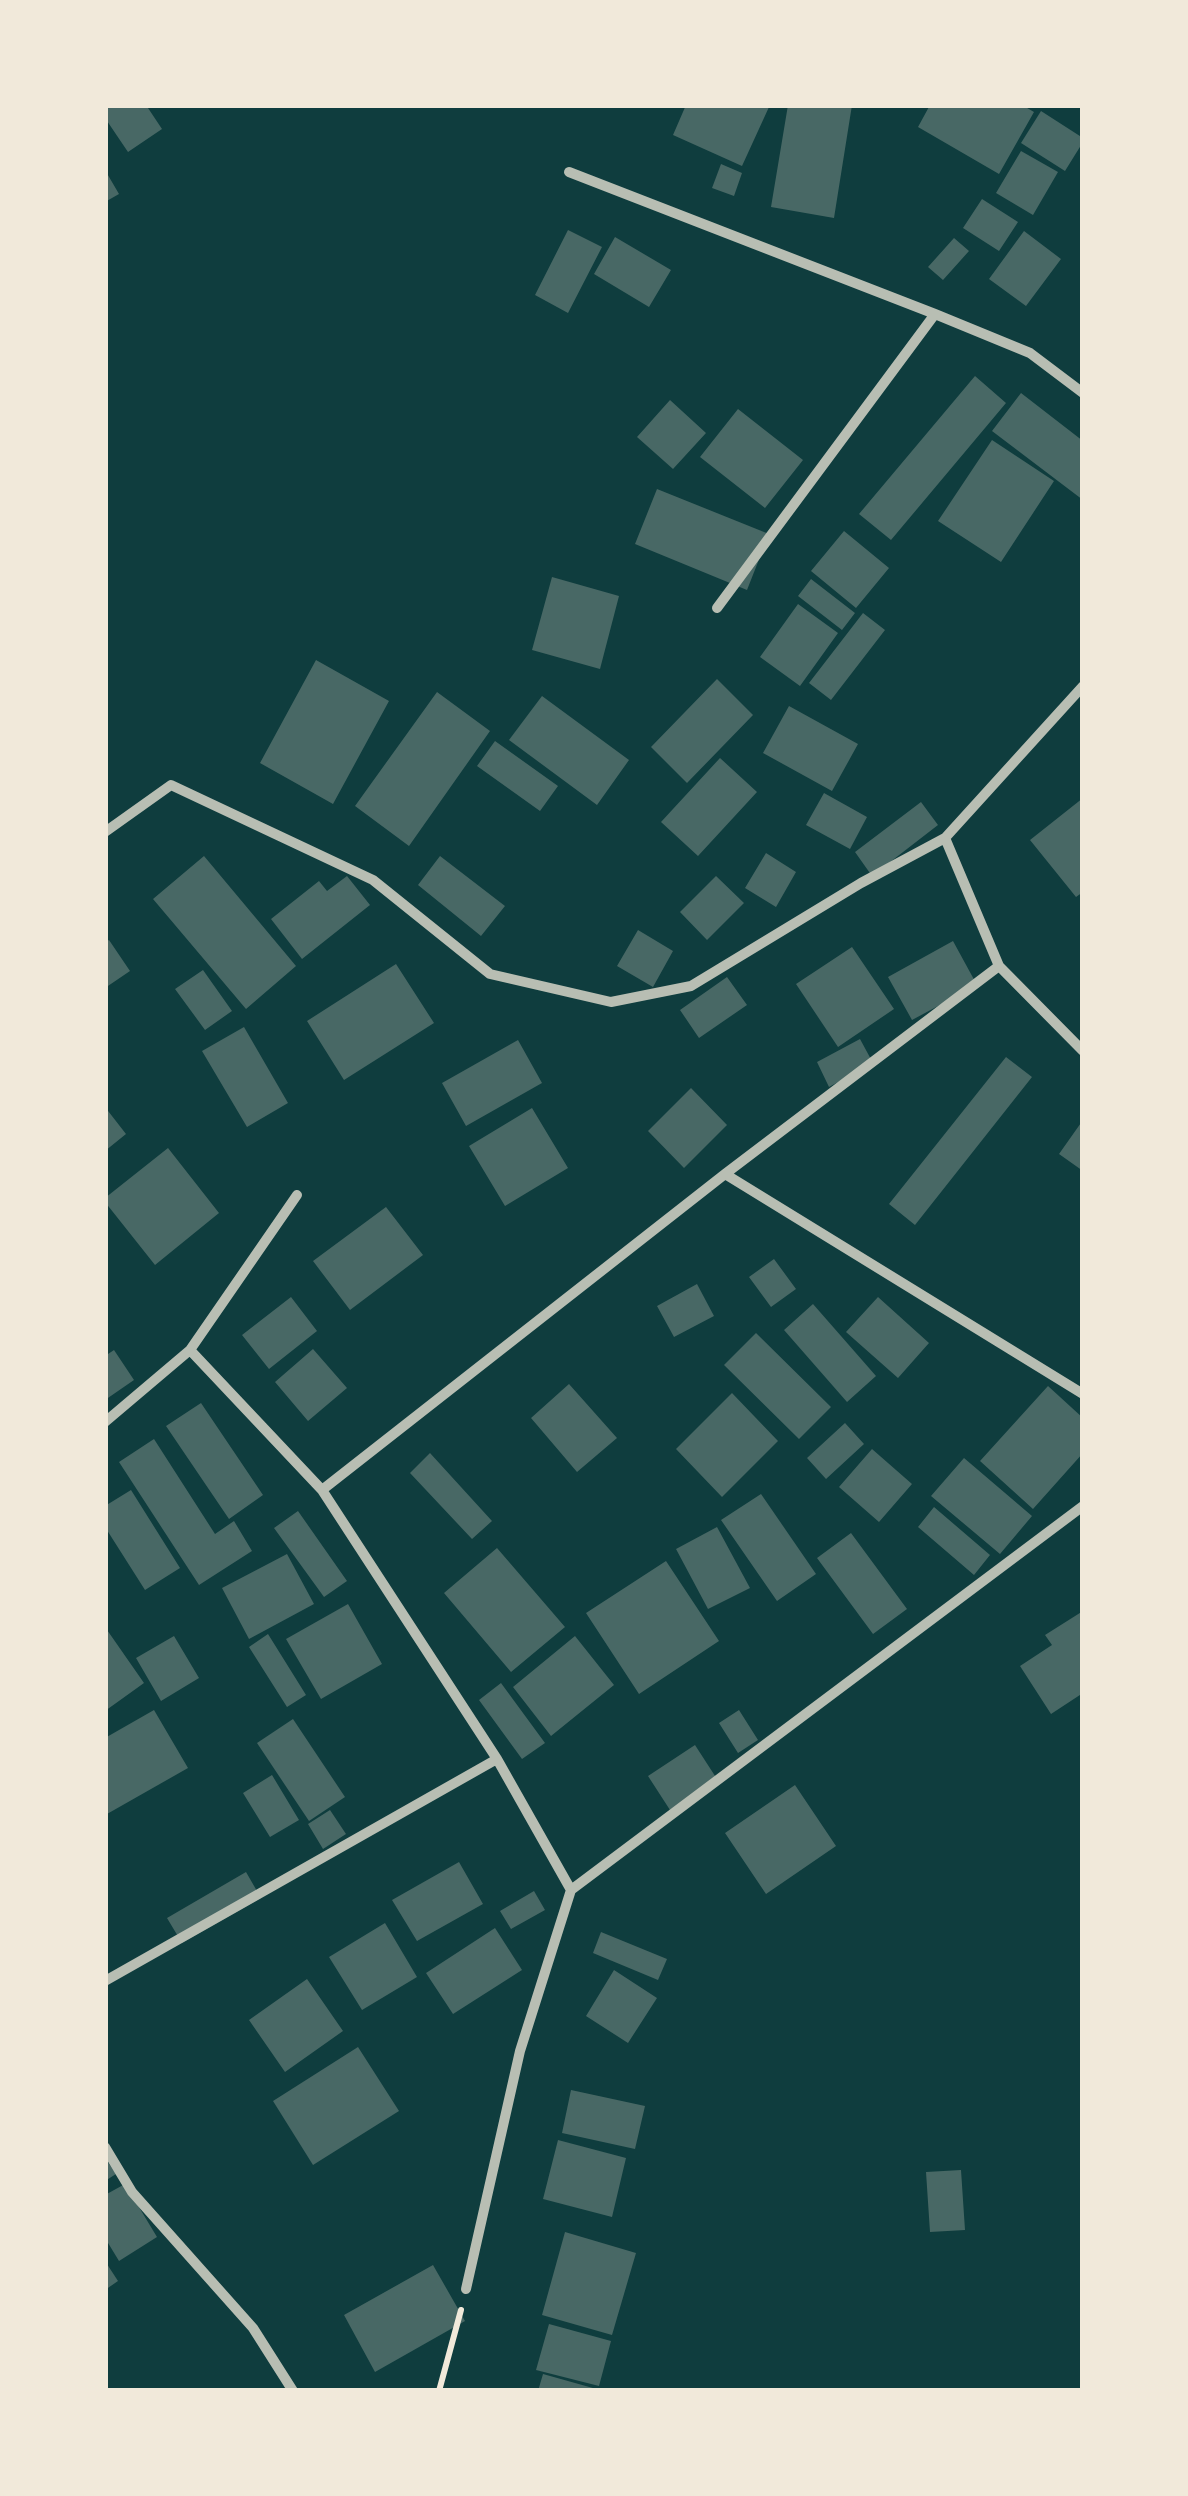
<!DOCTYPE html>
<style>
body{margin:0}
#map{position:relative;width:1188px;height:2496px;overflow:hidden;background:#0f3d3e;font-family:Helvetica,sans-serif}
canvas{display:block}
.frame{position:absolute;inset:0;border:108px solid #f1e9da;pointer-events:none}
</style>
<div id="map">
<canvas width="1188" height="2496"></canvas>
<div class="frame"></div>
</div>
<script>
const context = document.querySelector('canvas').getContext('2d');
context.lineJoin = 'round';
function paint(path, color) {
  context.fillStyle = color;
  context.fill(path, 'evenodd');
}
function poly(rows) {
  const path = new Path2D();
  for (const r of rows) {
    path.moveTo(r[0], r[1]);
    for (let i = 2; i < r.length; i += 2) path.lineTo(r[i], r[i + 1]);
  }
  return path;
}
function trace(path, color, width, dash) {
  context.strokeStyle = color;
  context.lineWidth = width;
  context.lineCap = dash ? 'butt' : 'round';
  context.setLineDash(dash || []);
  context.stroke(path);
}
paint(poly([
 [105,105,146,105,162,129,128,152,105,118],
 [686,105,764,105,769,107,742,166,673,135],
 [788,105,852,105,834,218,771,207],
 [930,105,1022,105,1034,112,999,174,918,127],
 [1041,111,1083,138,1083,142,1065,171,1021,143],
 [1021,151,1058,172,1033,215,996,193],
 [721,164,742,173,734,196,712,188],
 [105,170,119,194,105,202],
 [982,199,1018,222,999,251,963,228],
 [568,230,602,247,568,313,535,295],
 [1024,231,1061,259,1026,306,989,279],
 [615,237,671,270,649,307,594,274],
 [954,238,969,251,943,280,928,267],
 [975,376,1006,403,891,540,859,514],
 [1021,393,1083,441,1083,500,992,431],
 [670,400,706,433,673,469,637,437],
 [738,409,803,460,765,508,700,457],
 [992,440,1054,481,1001,562,938,521],
 [657,489,769,534,747,590,635,544],
 [844,531,889,568,856,608,811,571],
 [552,577,619,596,600,669,532,650],
 [811,579,855,613,842,630,798,596],
 [798,604,838,633,800,686,760,657],
 [863,613,885,630,831,700,809,683],
 [316,660,389,701,333,804,260,763],
 [717,679,753,715,687,783,651,747],
 [437,692,490,731,409,846,355,806],
 [542,696,629,760,597,805,509,740],
 [789,706,858,744,832,791,763,753],
 [495,741,558,786,540,811,477,766],
 [720,758,757,792,698,856,661,822],
 [824,793,867,817,850,849,806,825],
 [1083,798,1083,892,1076,897,1030,840],
 [921,802,938,825,872,876,855,852],
 [766,853,796,872,776,907,745,888],
 [204,856,296,966,246,1009,153,899],
 [440,856,505,906,481,936,418,885],
 [347,876,370,905,302,959,271,919,319,881,327,891],
 [716,876,744,903,707,940,680,912],
 [638,930,673,951,653,987,617,966],
 [109,940,130,971,105,988,105,942],
 [953,941,977,985,912,1020,888,977],
 [852,947,894,1009,838,1047,796,984],
 [396,964,434,1023,344,1080,307,1021],
 [203,970,232,1011,205,1030,175,989],
 [727,977,747,1005,699,1038,680,1010],
 [244,1027,288,1103,247,1127,202,1051],
 [860,1039,873,1063,829,1087,817,1062],
 [518,1040,542,1083,466,1126,442,1083],
 [1006,1057,1032,1077,915,1225,889,1204],
 [691,1088,727,1125,684,1168,648,1131],
 [105,1107,126,1134,105,1151],
 [532,1108,568,1168,505,1206,469,1146],
 [1083,1120,1083,1171,1059,1154],
 [168,1148,219,1213,155,1265,105,1202,105,1198],
 [386,1207,423,1255,350,1310,313,1261],
 [774,1259,796,1289,771,1307,749,1277],
 [697,1284,714,1316,674,1337,657,1306],
 [291,1297,317,1331,269,1369,242,1335],
 [878,1297,929,1343,898,1378,846,1332],
 [813,1304,876,1376,847,1402,784,1330],
 [756,1333,831,1407,799,1439,724,1365],
 [313,1349,347,1388,308,1421,275,1382],
 [114,1350,134,1380,105,1400,105,1356],
 [569,1384,617,1438,577,1472,531,1418],
 [1048,1386,1083,1418,1083,1453,1033,1509,980,1461],
 [732,1393,778,1441,722,1497,676,1449],
 [201,1403,263,1495,229,1519,166,1426],
 [845,1423,864,1444,826,1479,807,1458],
 [154,1439,215,1534,234,1521,252,1551,199,1585,119,1462],
 [872,1449,912,1484,879,1522,839,1487],
 [430,1453,492,1521,472,1539,410,1473],
 [964,1458,1032,1516,1000,1554,931,1496],
 [131,1490,180,1568,145,1590,105,1527,105,1506],
 [761,1494,816,1574,777,1601,721,1520],
 [934,1507,990,1555,974,1575,918,1527],
 [298,1511,347,1581,324,1597,274,1528],
 [717,1527,750,1588,708,1609,676,1549],
 [851,1533,907,1609,873,1634,817,1558],
 [497,1548,565,1627,511,1672,444,1593],
 [287,1554,314,1604,249,1639,222,1588],
 [666,1561,719,1641,639,1694,586,1613],
 [348,1604,382,1664,321,1699,286,1639],
 [1083,1611,1083,1693,1051,1714,1020,1666,1052,1645,1045,1635],
 [105,1627,144,1683,105,1711],
 [268,1634,306,1695,287,1707,249,1647],
 [174,1636,199,1678,161,1701,136,1658],
 [575,1636,614,1685,551,1736,513,1687],
 [501,1683,545,1743,522,1759,479,1700],
 [154,1710,188,1768,107,1814,105,1811,105,1738],
 [739,1710,758,1740,738,1753,719,1723],
 [293,1719,345,1797,309,1821,257,1743],
 [695,1745,717,1779,670,1810,648,1776],
 [272,1775,299,1820,270,1837,243,1793],
 [795,1785,836,1846,766,1894,725,1833],
 [330,1810,346,1834,323,1849,308,1824],
 [459,1862,483,1904,417,1941,392,1900],
 [246,1872,261,1898,182,1943,167,1918],
 [534,1891,545,1910,511,1929,500,1911],
 [385,1923,417,1977,362,2010,329,1957],
 [495,1928,522,1970,453,2014,426,1973],
 [601,1932,667,1959,658,1980,593,1953],
 [614,1970,657,1998,628,2043,586,2016],
 [307,1979,343,2031,285,2072,249,2020],
 [358,2047,399,2111,313,2165,273,2101],
 [571,2090,645,2106,635,2149,562,2133],
 [558,2140,626,2158,612,2217,543,2199],
 [105,2158,116,2174,105,2181],
 [961,2170,965,2230,930,2232,926,2172],
 [125,2184,157,2237,119,2261,105,2238,105,2195],
 [565,2232,636,2253,612,2335,542,2315],
 [105,2261,118,2281,105,2290],
 [433,2265,465,2321,375,2372,344,2315],
 [549,2324,611,2341,599,2386,536,2370],
 [543,2374,600,2390,600,2391,538,2391]
]), '#486865');
trace(poly([
 [439,2391,461,2310]
]), '#f1e9da', 6);
trace(poly([
 [569,172,935,314,1030,353,1083,393],
 [717,608,935,314],
 [105,832,171,785,373,880,490,974,611,1002,691,986,861,883,945,838],
 [999,966,1083,1051],
 [725,1174,1083,1394],
 [190,1350,297,1195],
 [105,1422,190,1350,322,1490,497,1759,571,1890],
 [322,1490,725,1174,999,966,945,838,1083,686],
 [105,1981,497,1759],
 [105,2147,132,2192,253,2328,293,2391],
 [466,2289,520,2051,571,1890,1083,1506]
]), '#b8beb3', 10);
</script>
